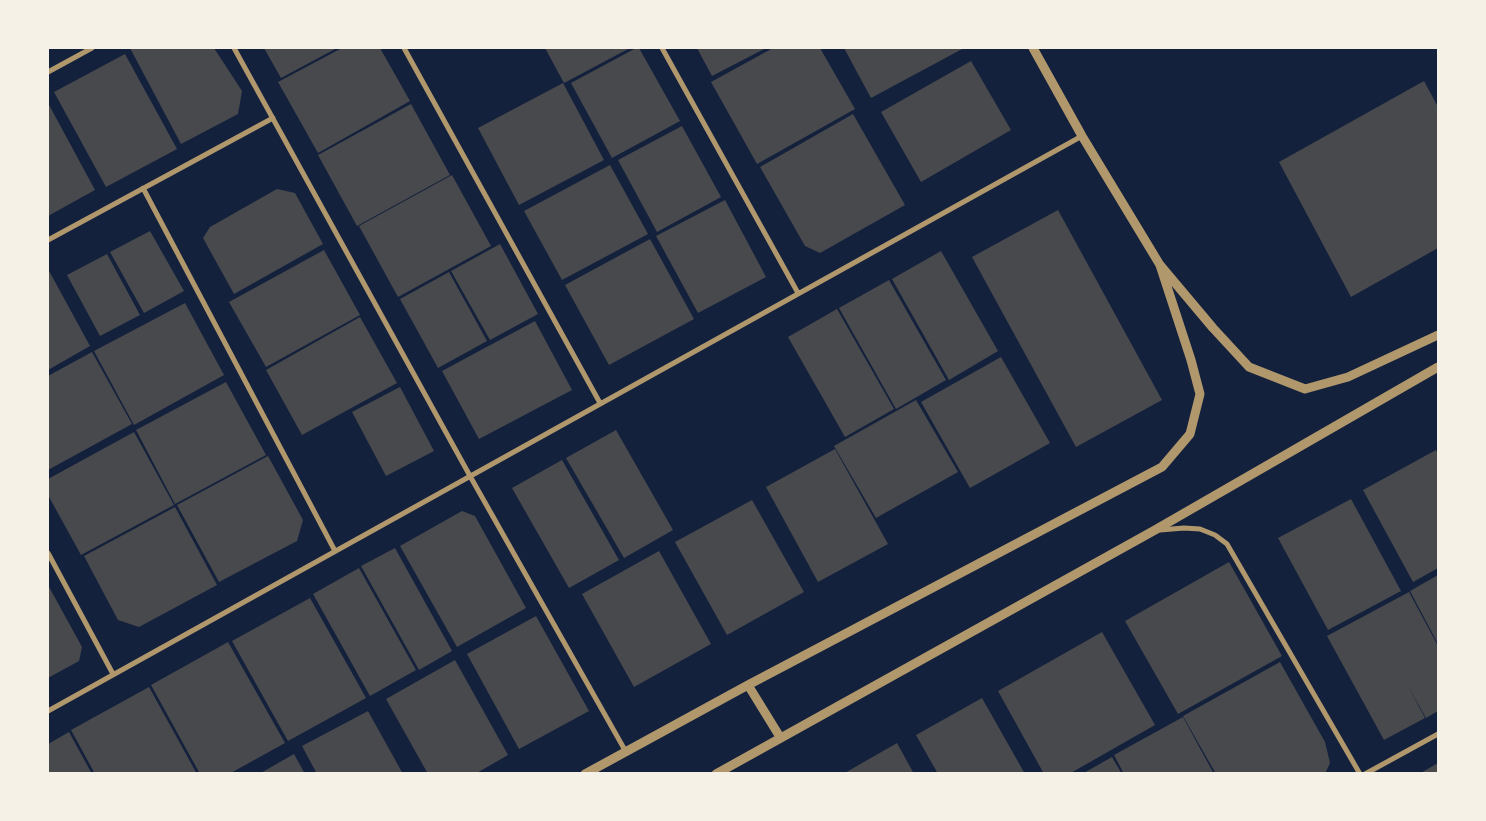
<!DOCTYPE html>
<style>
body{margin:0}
#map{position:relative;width:1486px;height:821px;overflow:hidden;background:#14213d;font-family:"PT Serif",serif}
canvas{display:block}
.frame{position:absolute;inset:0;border:49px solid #f6f1e7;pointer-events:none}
</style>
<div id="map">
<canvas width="1486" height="821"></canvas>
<div class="frame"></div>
</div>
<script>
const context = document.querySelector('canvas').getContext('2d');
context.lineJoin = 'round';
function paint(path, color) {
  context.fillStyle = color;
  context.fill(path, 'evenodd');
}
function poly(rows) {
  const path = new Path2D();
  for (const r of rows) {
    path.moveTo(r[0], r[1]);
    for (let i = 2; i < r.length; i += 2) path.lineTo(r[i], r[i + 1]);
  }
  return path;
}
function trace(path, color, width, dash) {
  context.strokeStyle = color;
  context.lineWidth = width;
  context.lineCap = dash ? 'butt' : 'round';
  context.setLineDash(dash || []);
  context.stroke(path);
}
paint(poly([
 [130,48,214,48,242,91,238,114,181,144],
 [264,48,337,48,281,78],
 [342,48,380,48,410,101,318,153,278,82],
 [545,48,630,48,564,83],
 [636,48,639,48,680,121,612,158,571,83],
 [697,48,766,48,712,76],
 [773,48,820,48,855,109,757,164,711,82],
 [844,48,964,48,871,98],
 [125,54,177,149,106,187,54,92],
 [971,61,1011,130,921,182,881,112],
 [1424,81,1438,107,1438,248,1351,297,1279,162],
 [563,83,604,160,519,205,478,128],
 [48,103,95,190,48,216],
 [411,104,450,175,357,226,318,155],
 [853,114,905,205,820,253,805,246,760,167],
 [682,126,721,197,657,232,618,160],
 [610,165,648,234,562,280,524,211],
 [452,175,491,246,398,297,359,226],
 [277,189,295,193,323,244,234,294,203,238,210,227],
 [725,200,766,277,698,313,656,236],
 [1058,210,1162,400,1076,447,972,257],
 [150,231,184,291,144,313,110,252],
 [650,239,694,319,609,365,565,285],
 [500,244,538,314,490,340,451,271],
 [324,250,360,315,266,367,229,302],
 [941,251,998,351,949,380,892,279],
 [107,254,140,315,100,336,67,275],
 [48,269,90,346,48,370],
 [449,272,487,341,438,368,400,299],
 [889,280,946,380,896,409,839,308],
 [185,303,224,375,134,425,94,351],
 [837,309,894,409,845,437,788,337],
 [360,317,397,383,302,435,266,370],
 [535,321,572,390,479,439,442,371],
 [92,352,132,424,48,470,48,376],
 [1001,357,1050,443,970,488,921,402],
 [226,382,266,455,175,504,136,430],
 [400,387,434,451,386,476,352,412],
 [916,400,958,472,876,518,834,446],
 [616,430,673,530,624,558,566,458],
 [134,432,174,505,81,555,48,495,48,479],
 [835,449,888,544,818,582,766,487],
 [1436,450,1438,455,1438,568,1413,582,1363,490],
 [268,456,303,520,297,541,219,582,177,505],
 [562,460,619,560,569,588,512,488],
 [1351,499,1401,591,1328,630,1278,538],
 [752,500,804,592,727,635,675,542],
 [175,507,217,585,139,627,118,620,84,556],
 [462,511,475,516,526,608,457,647,400,546],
 [395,548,452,651,419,670,361,566],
 [659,551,711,644,634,687,582,594],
 [1229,562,1282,656,1178,714,1125,621],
 [359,568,416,670,370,696,313,594],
 [1438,575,1438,644,1410,591],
 [48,585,82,647,79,661,48,678],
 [1409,592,1438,646,1438,711,1426,718,1408,686,1425,718,1384,740,1327,636],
 [310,598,366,698,288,741,232,641],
 [536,616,589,711,519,749,467,654],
 [1102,632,1155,725,1069,774,1044,774,998,691],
 [228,642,285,743,229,774,200,774,151,685],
 [455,660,508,755,475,774,428,774,386,699],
 [1280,662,1325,742,1330,763,1325,774,1216,774,1183,716],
 [149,687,197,774,95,774,71,730],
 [982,698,1025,774,938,774,916,735],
 [368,711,403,774,317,774,302,746],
 [1183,717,1214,774,1124,774,1114,755],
 [69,732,92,774,48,774,48,744],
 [897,743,914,774,843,774],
 [294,754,305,774,259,774],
 [1112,757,1122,774,1082,774],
 [1438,763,1438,774,1419,774]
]), '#48494c');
trace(poly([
 [234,48,470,476,626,752],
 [404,48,600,403],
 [662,48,798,293],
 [48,72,92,48],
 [143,188,335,551],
 [48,240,273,118],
 [1160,530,1184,528,1200,529,1215,535,1227,544,1360,774],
 [48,553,113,674],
 [48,711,1082,136],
 [1365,774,1438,734]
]), '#b1986c', 5);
trace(poly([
 [1033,48,1082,136,1160,265,1213,328,1249,367,1305,389,1348,377,1438,335],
 [748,685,780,737],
 [585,774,748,685,1162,467,1190,434,1200,394,1191,360,1160,265],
 [716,774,1155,530,1438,367]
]), '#b1986c', 9);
</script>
